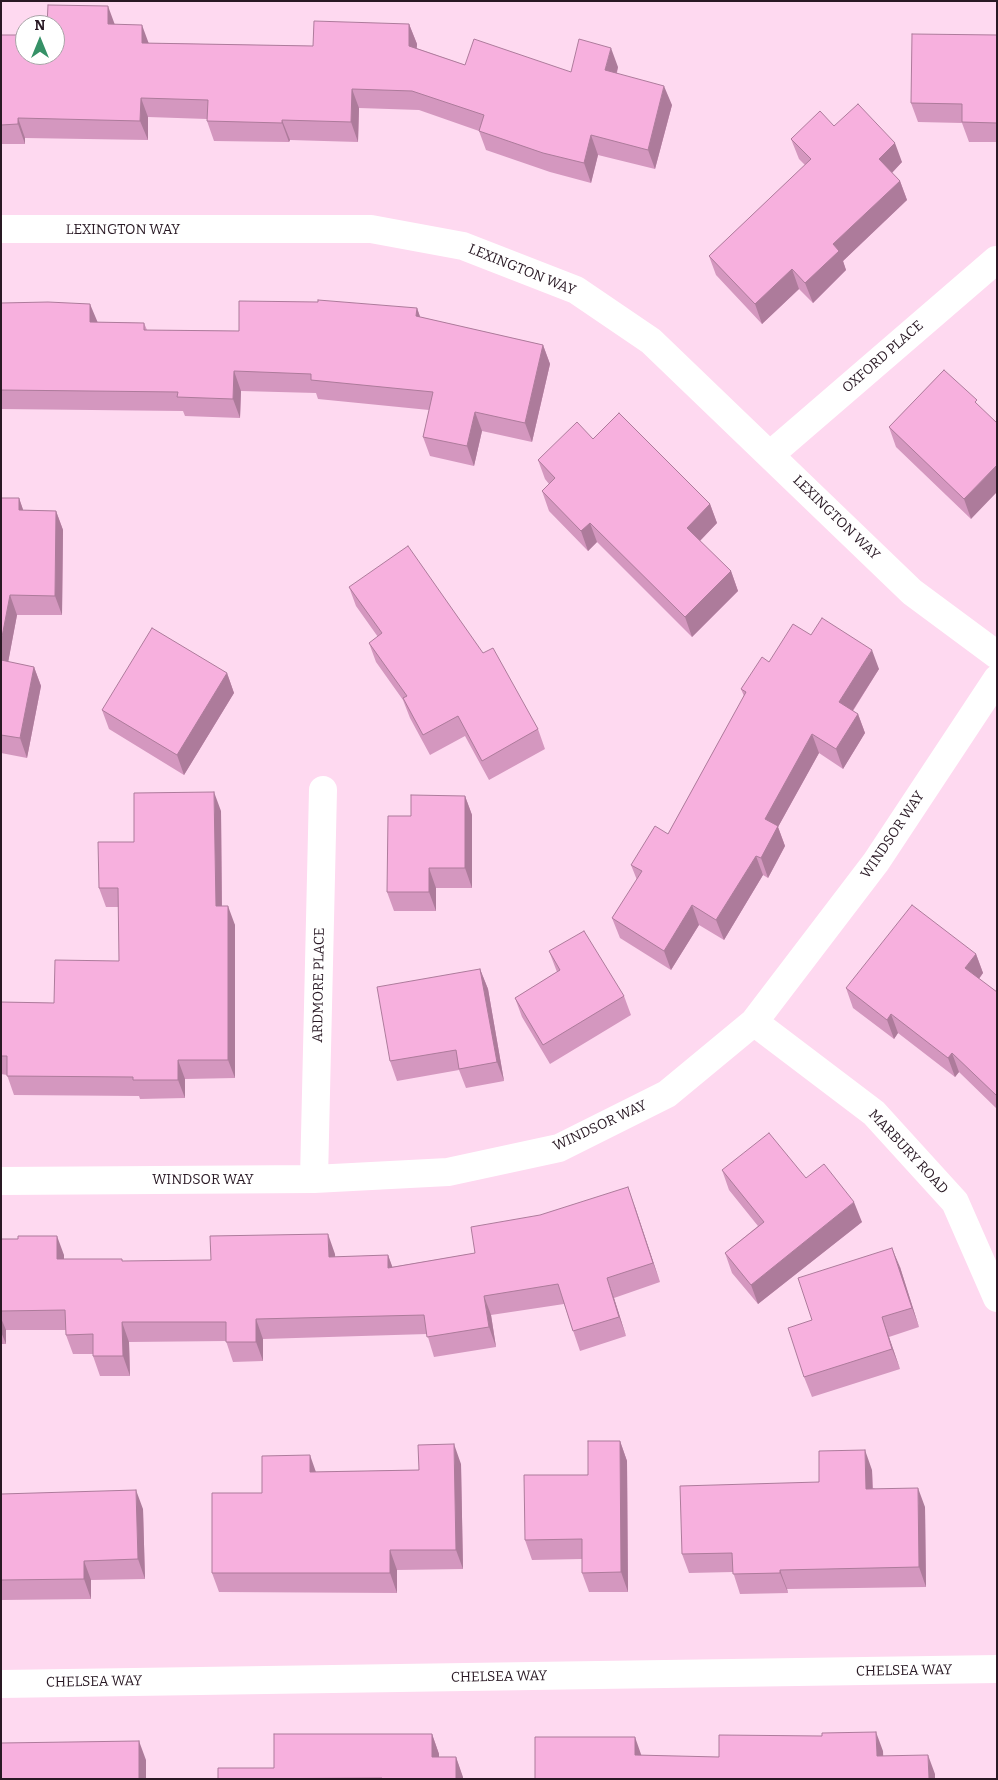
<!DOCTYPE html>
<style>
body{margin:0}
#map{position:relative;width:998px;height:1780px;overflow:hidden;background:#fed9f0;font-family:Bitter,serif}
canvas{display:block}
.frame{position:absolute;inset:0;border:2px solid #291924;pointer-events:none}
.north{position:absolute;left:15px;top:15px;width:50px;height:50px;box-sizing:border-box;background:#fff;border:1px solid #a9a3a7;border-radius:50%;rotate:0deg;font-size:14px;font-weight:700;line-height:20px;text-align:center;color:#291924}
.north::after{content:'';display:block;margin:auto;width:18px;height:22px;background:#369167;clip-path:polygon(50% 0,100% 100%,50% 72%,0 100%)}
</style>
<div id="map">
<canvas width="998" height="1780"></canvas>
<div class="frame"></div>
<div class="north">N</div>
</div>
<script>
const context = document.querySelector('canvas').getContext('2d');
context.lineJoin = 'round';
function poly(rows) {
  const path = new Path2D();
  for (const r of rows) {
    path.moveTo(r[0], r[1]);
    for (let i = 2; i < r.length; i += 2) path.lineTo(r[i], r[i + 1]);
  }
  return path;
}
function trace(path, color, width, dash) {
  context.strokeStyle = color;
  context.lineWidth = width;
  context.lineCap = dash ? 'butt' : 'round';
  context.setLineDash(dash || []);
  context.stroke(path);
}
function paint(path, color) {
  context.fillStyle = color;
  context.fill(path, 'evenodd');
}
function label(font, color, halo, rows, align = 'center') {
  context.font = font + ' Bitter,serif';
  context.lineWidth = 4.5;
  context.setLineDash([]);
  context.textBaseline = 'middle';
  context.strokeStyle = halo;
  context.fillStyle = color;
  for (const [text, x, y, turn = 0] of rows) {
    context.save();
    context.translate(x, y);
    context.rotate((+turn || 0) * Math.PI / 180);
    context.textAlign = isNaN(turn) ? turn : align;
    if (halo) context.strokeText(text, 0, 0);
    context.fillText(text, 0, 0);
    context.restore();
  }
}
trace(poly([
 [771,454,996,260],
 [754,1022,874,1113,955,1202,997,1298],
 [314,1179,323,790],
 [1,1181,314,1179,448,1172,559,1148,667,1094,754,1022,876,862,997,679],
 [1,1684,997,1669]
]), '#fff', 28);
trace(poly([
 [1,229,371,229,463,246,576,290,651,341,912,592,997,655]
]), '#fff', 28);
paint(poly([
 [115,24,149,43,313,46,409,24,417,44,416,48,465,65,571,72,618,67,617,73,672,105,655,169,598,155,591,183,550,172,486,150,479,131,419,110,359,108,358,142,290,140,289,142,214,141,207,121,207,119,148,117,148,140,25,138,25,144,1,144,1,35,25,55],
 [997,35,997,142,969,142,962,123,918,122,911,103],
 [834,126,902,162,892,173,900,181,907,200,843,261,846,270,813,303,799,289,762,324,716,275,709,256,805,165,799,159,791,139],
 [1,303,97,322,144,323,147,330,239,331,417,308,420,317,543,345,550,364,532,442,482,431,474,466,430,456,423,437,429,410,318,399,316,393,241,391,240,418,185,416,183,411,1,409],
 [944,370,971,519,896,447,889,427],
 [593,439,710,504,717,523,700,541,731,571,738,591,692,637,597,542,588,551,549,511,542,491,549,484,545,479,538,460],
 [1,498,19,498,23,510,56,511,63,530,62,615,17,615,8,662,34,667,41,686,27,758,1,753],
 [349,587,483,653,538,729,545,749,489,780,465,736,430,755,410,718,403,700,376,662,369,643,378,637,356,606],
 [811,635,879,669,853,711,858,714,865,733,843,769,819,753,778,827,785,846,768,878,763,875,724,940,699,925,671,970,620,938,612,918,637,880,631,865,668,834,744,696,741,689,769,662],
 [227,673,234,693,184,775,109,729,102,710],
 [465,796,472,815,472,888,436,888,436,911,394,911,387,892,411,816],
 [221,811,222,906,235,925,235,1078,185,1079,185,1098,140,1099,139,1096,14,1095,7,1075,1,1074,1,1002,54,1003,119,961,119,907,106,907,99,888,134,842],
 [549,951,624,996,631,1015,550,1064,522,1017,515,998,557,972],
 [976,954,983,973,979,979,997,992,997,1109,959,1072,955,1077,898,1033,894,1039,853,1008,846,988],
 [480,969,488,989,504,1081,466,1088,459,1070,397,1081,390,1061],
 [722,1170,806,1178,862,1222,758,1304,732,1273,725,1253,758,1226,729,1190],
 [635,1207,660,1282,614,1298,626,1336,580,1351,564,1304,491,1315,496,1347,434,1357,427,1334,263,1339,263,1361,233,1362,226,1341,129,1342,130,1376,100,1376,93,1356,93,1354,73,1354,66,1335,66,1330,6,1330,6,1344,1,1344,1,1239,64,1255,64,1259,122,1259,122,1261,211,1260,335,1254,335,1257,388,1255,392,1267,475,1253],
 [900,1267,919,1327,889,1337,900,1369,812,1397,804,1377,812,1320],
 [620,1441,627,1461,628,1592,589,1592,582,1573,582,1559,532,1560,525,1540],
 [461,1464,463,1569,397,1570,397,1593,219,1592,212,1573,262,1493,316,1472,419,1470],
 [872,1470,873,1488,925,1507,926,1587,787,1589,788,1593,740,1594,733,1572,689,1573,682,1554,819,1482],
 [1,1494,143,1509,145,1579,91,1580,91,1599,1,1600],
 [432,1734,439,1754,439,1757,456,1757,463,1779,218,1779,274,1768]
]), '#d497bf');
paint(poly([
 [108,6,115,25,108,24],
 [409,24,417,44,416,65,409,46],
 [142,25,149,44,142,43],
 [611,48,618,67,612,90,605,70],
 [664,86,672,105,655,169,648,150],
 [352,89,359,108,358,142,351,122],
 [141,98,148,117,148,140,140,121],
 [18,118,25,138,25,144,18,124],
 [282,120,290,140,289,142,282,123],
 [591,135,598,155,591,183,584,163],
 [895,143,902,162,886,179,879,159],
 [900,181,907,200,843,261,846,270,813,303,805,283,833,244],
 [792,269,799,289,762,324,755,304],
 [90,304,98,323,90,322],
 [417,308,424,328,416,316],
 [543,345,550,364,532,442,525,423],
 [234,371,241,391,240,418,233,399],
 [475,412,482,431,474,466,467,446],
 [997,465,997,492,971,519,964,499],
 [19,498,26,518,19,510],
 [710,504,717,523,694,547,687,528],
 [56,511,63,530,62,615,55,596],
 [590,523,597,542,588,551,581,531],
 [731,571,738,591,692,637,685,617],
 [10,595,17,615,5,679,1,668,1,642],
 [872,650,879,669,846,721,839,702],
 [34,667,41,686,27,758,20,738],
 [227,673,234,693,184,775,177,755],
 [858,714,865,733,843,769,836,749],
 [812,734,819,753,778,827,785,846,768,878,761,858,765,819],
 [214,792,221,811,222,925,216,906],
 [465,796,472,815,472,888,465,868],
 [756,856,763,875,724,940,716,920],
 [429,868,436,888,436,911,429,892],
 [692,905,699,925,671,970,664,951],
 [228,906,235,925,235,1078,228,1060],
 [976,954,983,973,972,988,965,968],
 [480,969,488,989,504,1081,497,1062],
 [891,1014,898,1033,894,1039,887,1020],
 [952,1053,959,1072,955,1077,948,1058],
 [178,1060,185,1079,185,1098,178,1080],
 [628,1187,635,1207,660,1282,653,1263],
 [854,1202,862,1222,758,1304,751,1285],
 [328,1234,335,1254,336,1276,329,1257],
 [57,1236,64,1255,64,1278,57,1259],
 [892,1248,900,1267,919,1327,912,1308],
 [388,1255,395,1274,388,1268],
 [607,1278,614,1298,626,1336,619,1317],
 [484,1296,491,1315,496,1347,489,1327],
 [882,1317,889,1337,900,1369,892,1349],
 [1,1318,6,1330,6,1344,1,1332],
 [256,1319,263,1339,263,1361,256,1342],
 [122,1322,129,1342,130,1376,123,1356],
 [620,1441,627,1461,628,1592,621,1572],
 [454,1444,461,1464,463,1569,456,1550],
 [865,1450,872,1470,873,1508,866,1489],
 [310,1455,317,1475,310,1472],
 [918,1488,925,1507,926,1587,919,1567],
 [136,1490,143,1509,145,1579,138,1559],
 [390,1550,397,1570,397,1593,390,1573],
 [84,1561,91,1580,91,1599,84,1579],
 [780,1570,787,1589,788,1593,780,1573],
 [876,1732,883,1751,884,1776,877,1756],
 [432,1734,439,1754,439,1777,432,1757],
 [635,1737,642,1757,635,1755],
 [139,1741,146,1760,146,1779,139,1779],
 [928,1755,935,1774,935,1779,929,1779],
 [456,1757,463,1777,463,1779,456,1779]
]), '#ad7b9b');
const building = poly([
 [48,5,108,6,108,24,142,25,142,43,313,46,314,21,409,24,409,46,465,65,474,39,571,72,579,39,611,48,605,70,664,86,648,150,591,135,584,163,543,153,479,131,484,115,412,91,352,89,351,122,282,120,282,123,207,121,208,100,141,98,140,121,18,118,18,124,1,125,1,35,25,35,25,55,55,55,55,25,47,25,48,5],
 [912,34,997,35,997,123,962,122,962,104,911,103,912,34],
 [858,104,895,143,879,159,900,181,833,244,839,251,805,283,792,269,755,304,709,256,811,159,791,139,820,111,834,126,858,104],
 [318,300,417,308,416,316,543,345,525,423,475,412,467,446,423,437,433,392,311,380,311,374,234,371,233,399,177,397,178,392,1,390,1,303,48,302,90,304,90,322,144,323,144,330,239,331,239,301,318,302,318,300],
 [944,370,977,400,975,402,997,423,997,465,964,499,889,427,944,370],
 [619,413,710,504,687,528,731,571,685,617,590,523,581,531,542,491,555,478,538,460,577,422,593,439,619,413],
 [1,498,19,498,19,510,56,511,55,596,10,595,1,642,1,498],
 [408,546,483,653,493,648,538,729,482,761,458,716,423,735,403,698,407,696,369,643,382,633,349,587,408,546],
 [822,618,872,650,839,702,858,714,836,749,812,734,765,819,778,826,761,858,756,856,716,920,692,905,664,951,612,918,642,871,631,865,655,826,668,834,746,692,741,689,762,657,769,662,793,624,811,635,822,618],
 [152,628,227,673,177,755,102,710,152,628],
 [1,660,34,667,20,738,1,735,1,660],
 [214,792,216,906,228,906,228,1060,178,1060,178,1080,133,1080,133,1077,7,1076,7,1056,1,1056,1,1002,54,1003,55,960,119,961,118,888,99,888,98,842,134,842,134,793,214,792],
 [411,795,465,796,465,868,429,868,429,892,387,892,388,816,411,816,411,795],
 [912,905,976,954,965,968,997,992,997,1096,952,1053,948,1058,891,1014,887,1020,846,988,912,905],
 [584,931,624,996,543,1045,515,998,560,970,549,951,584,931],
 [480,969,497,1062,459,1069,456,1050,390,1061,377,987,480,969],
 [769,1133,806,1178,824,1164,854,1202,751,1285,725,1253,764,1222,722,1170,769,1133],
 [628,1187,653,1263,607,1278,619,1317,573,1331,558,1284,484,1296,489,1327,427,1337,424,1315,256,1319,256,1342,226,1342,226,1322,122,1322,123,1356,93,1356,93,1334,66,1335,65,1310,1,1311,1,1239,18,1239,18,1236,57,1236,57,1259,122,1259,122,1261,211,1260,210,1236,328,1234,329,1257,388,1255,388,1268,475,1253,471,1227,540,1215,628,1187],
 [892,1248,912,1308,882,1317,892,1349,804,1377,788,1328,812,1320,798,1278,892,1248],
 [588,1441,620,1441,621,1572,582,1573,582,1539,525,1540,524,1475,588,1475,588,1441],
 [454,1444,456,1550,390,1550,390,1573,212,1573,212,1493,262,1493,262,1456,310,1455,310,1472,419,1470,418,1445,454,1444],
 [865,1450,866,1489,918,1488,919,1567,780,1570,780,1573,733,1574,732,1553,682,1554,680,1486,819,1482,819,1451,865,1450],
 [136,1490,138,1559,84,1561,84,1579,1,1580,1,1494,136,1490],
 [876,1732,877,1756,928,1755,929,1779,535,1779,535,1737,635,1737,635,1755,719,1757,719,1735,822,1736,822,1733,876,1732],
 [274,1734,432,1734,432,1757,456,1757,456,1779,382,1779,382,1778,218,1779,218,1768,274,1768,274,1734],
 [139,1741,139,1779,1,1779,1,1743,139,1741]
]);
paint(building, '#f7b0de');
trace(building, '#ad7b9b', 1);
label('14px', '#291924', '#fff', [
 ["LEXINGTON WAY",123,230],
 ["LEXINGTON WAY",522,270,22],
 ["OXFORD PLACE",883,357,-41],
 ["LEXINGTON WAY",836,518,44],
 ["WINDSOR WAY",893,835,-56],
 ["ARDMORE PLACE",319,985,-89],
 ["WINDSOR WAY",600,1126,-25],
 ["MARBURY ROAD",908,1152,47],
 ["WINDSOR WAY",203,1180],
 ["CHELSEA WAY",904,1671,-1],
 ["CHELSEA WAY",499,1677,-1],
 ["CHELSEA WAY",94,1682,-1]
]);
</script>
